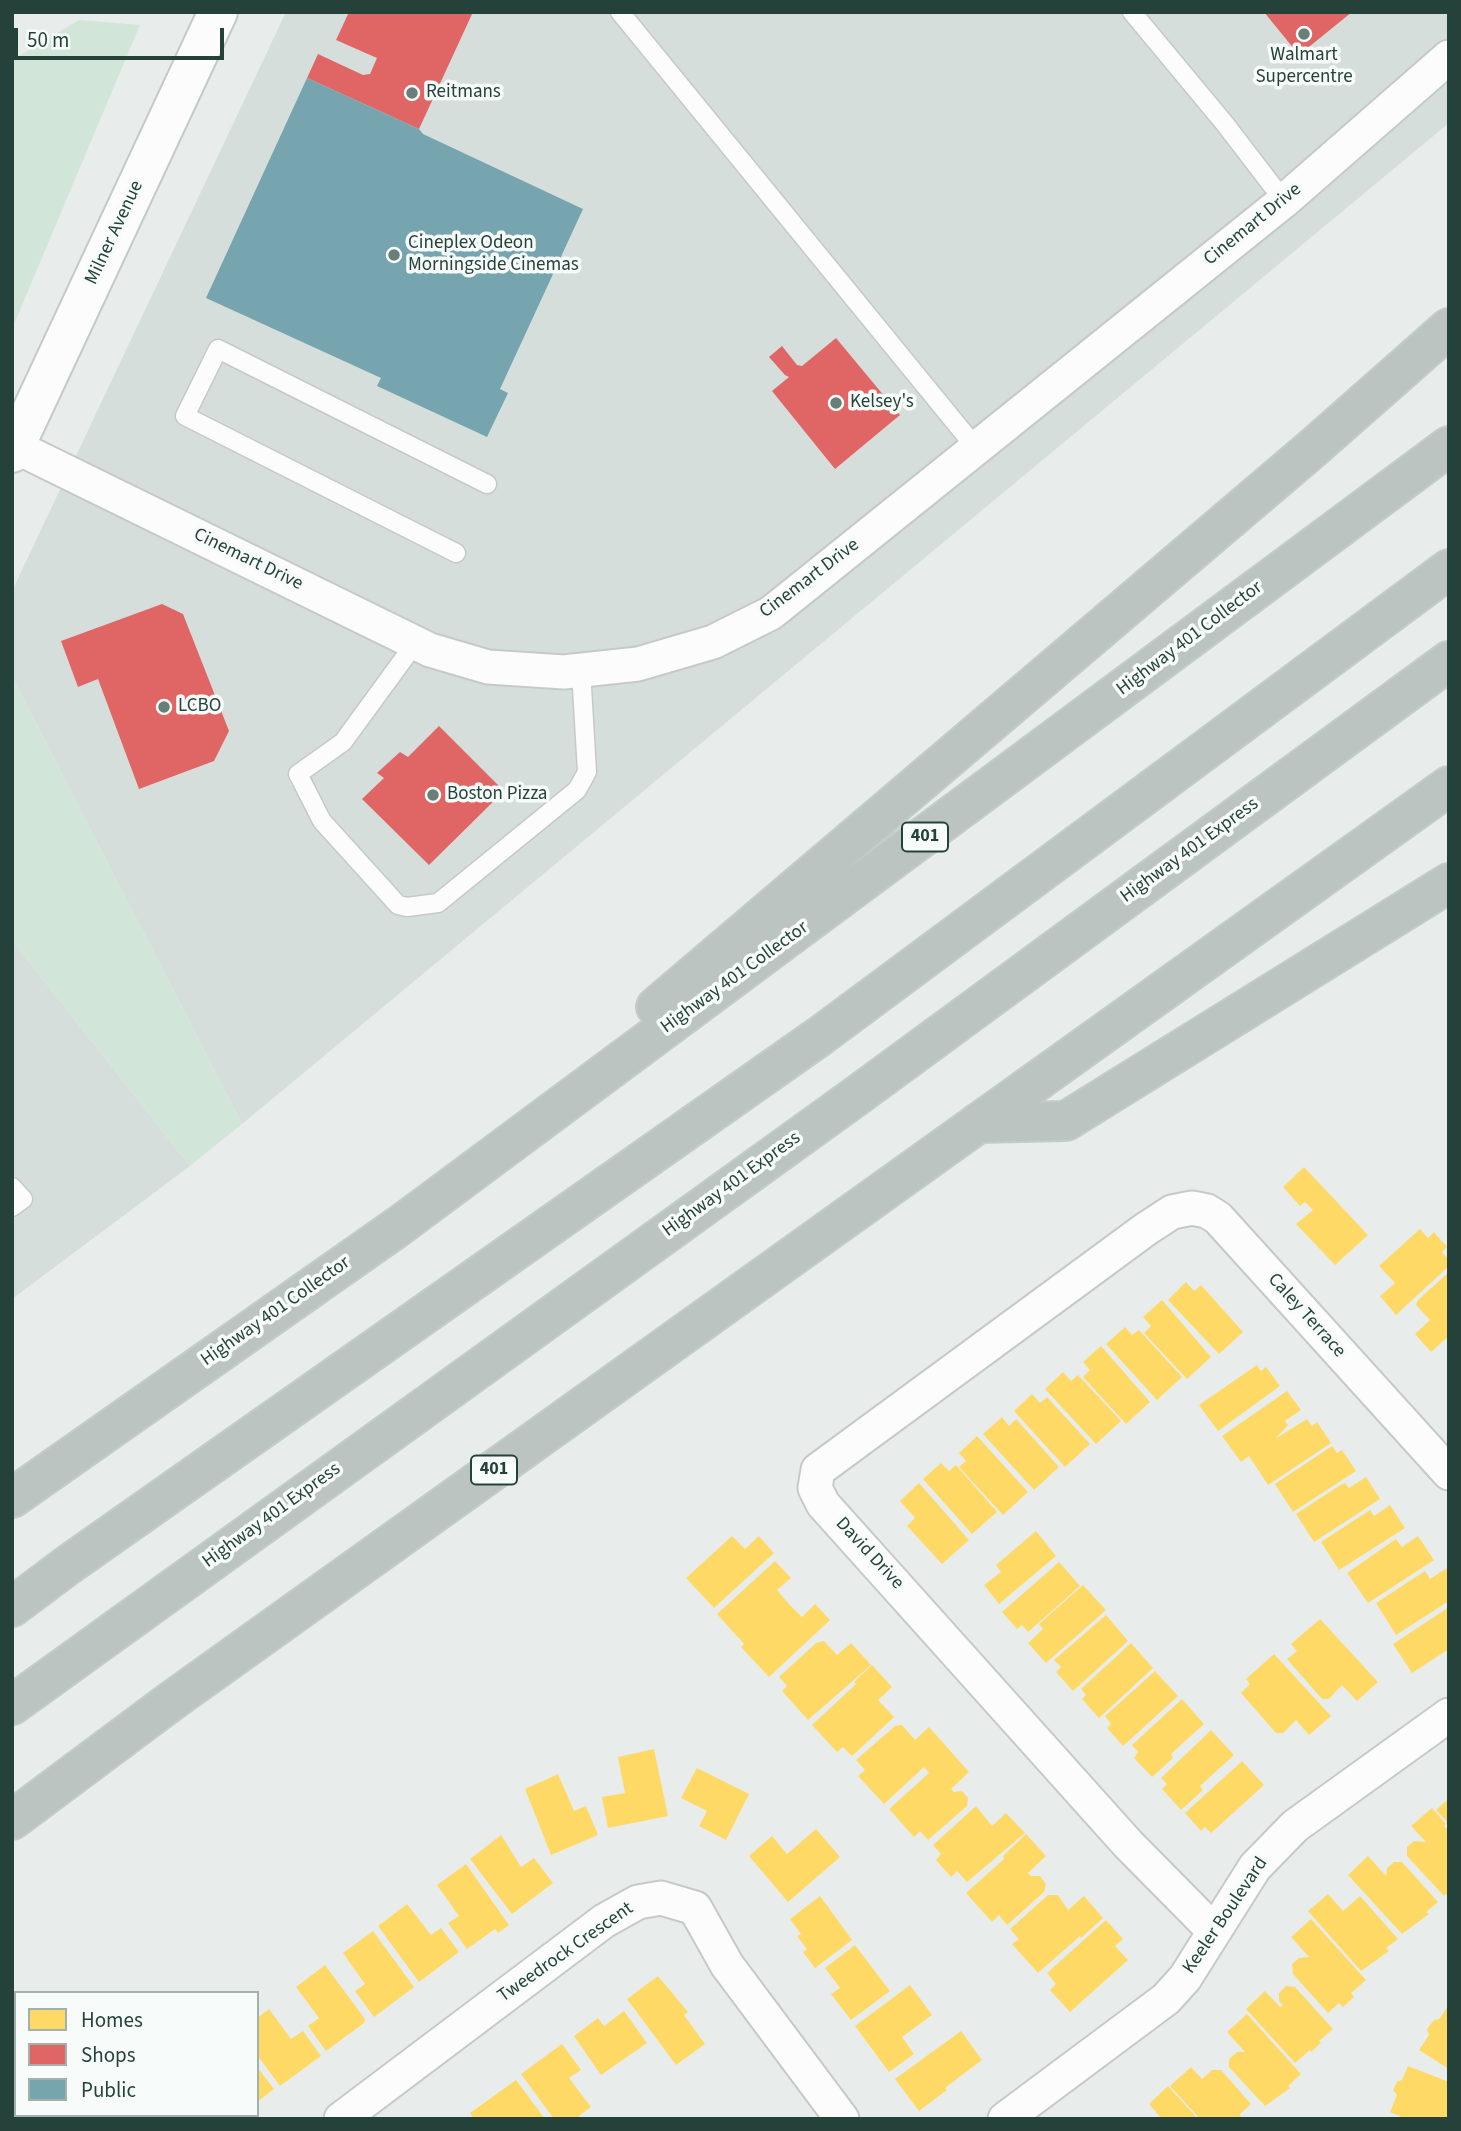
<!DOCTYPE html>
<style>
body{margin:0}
#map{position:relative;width:1461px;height:2131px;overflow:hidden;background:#e8edeb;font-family:"Source Sans 3",sans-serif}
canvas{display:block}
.frame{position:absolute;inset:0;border:14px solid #24423a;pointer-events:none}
.legend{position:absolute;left:14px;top:1991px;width:245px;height:126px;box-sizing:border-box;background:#f7fbf9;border:2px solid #a3b1ad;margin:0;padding:9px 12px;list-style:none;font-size:21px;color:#24423a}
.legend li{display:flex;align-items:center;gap:14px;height:35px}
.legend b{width:35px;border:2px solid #a3b1ad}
.scale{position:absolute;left:14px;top:28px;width:210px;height:32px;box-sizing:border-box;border:4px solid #24423a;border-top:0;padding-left:9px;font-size:21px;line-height:24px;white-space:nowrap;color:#24423a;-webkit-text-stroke:5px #f7fbf9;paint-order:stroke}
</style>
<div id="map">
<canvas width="1461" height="2131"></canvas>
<div class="frame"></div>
<ul class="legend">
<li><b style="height:19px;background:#ffd966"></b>Homes</li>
<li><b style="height:19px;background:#e06666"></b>Shops</li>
<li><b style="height:19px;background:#76a5af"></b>Public</li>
</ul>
<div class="scale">50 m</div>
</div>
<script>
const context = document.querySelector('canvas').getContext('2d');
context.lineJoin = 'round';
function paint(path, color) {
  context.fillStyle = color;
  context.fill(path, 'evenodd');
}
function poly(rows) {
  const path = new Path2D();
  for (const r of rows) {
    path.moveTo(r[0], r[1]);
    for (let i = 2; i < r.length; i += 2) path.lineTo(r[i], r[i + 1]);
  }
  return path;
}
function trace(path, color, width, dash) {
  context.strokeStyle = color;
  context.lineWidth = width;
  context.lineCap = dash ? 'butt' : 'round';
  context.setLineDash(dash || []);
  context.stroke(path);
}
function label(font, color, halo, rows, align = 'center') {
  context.font = font + ' "Source Sans 3",sans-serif';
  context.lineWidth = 7;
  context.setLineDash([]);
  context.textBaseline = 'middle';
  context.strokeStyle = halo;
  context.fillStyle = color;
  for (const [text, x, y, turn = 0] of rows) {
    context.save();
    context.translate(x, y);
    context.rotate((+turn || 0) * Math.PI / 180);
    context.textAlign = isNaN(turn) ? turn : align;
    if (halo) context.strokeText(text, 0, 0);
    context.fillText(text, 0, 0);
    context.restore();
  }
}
paint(poly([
 [286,12,1449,12,1449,123,242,1124,12,677,12,591],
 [12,940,190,1166,12,1299]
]), '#d6dedb');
paint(poly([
 [79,20,140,25,12,329,12,60],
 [12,677,242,1124,190,1166,12,940]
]), '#d1e6d8');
paint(poly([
 [1304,1167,1368,1235,1335,1265,1296,1224,1313,1210,1305,1202,1300,1206,1283,1187],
 [1420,1229,1428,1238,1434,1232,1447,1247,1442,1252,1449,1260,1449,1266,1396,1315,1380,1296,1395,1283,1379,1266],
 [1449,1272,1449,1336,1431,1352,1415,1334,1430,1320,1416,1305,1418,1300],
 [1186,1282,1194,1291,1201,1285,1243,1332,1219,1354,1168,1300],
 [1162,1300,1211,1357,1187,1379,1144,1333,1151,1326,1143,1317],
 [1125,1327,1132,1335,1139,1330,1182,1377,1157,1400,1106,1344],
 [1101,1346,1150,1402,1126,1424,1083,1377,1090,1370,1083,1362],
 [1257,1365,1261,1371,1266,1367,1280,1386,1218,1431,1199,1405],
 [1063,1372,1071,1381,1078,1375,1121,1421,1096,1444,1045,1389],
 [1287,1391,1301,1410,1285,1421,1288,1425,1275,1439,1307,1419,1312,1426,1317,1422,1331,1443,1268,1485,1249,1456,1241,1462,1222,1436],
 [1032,1394,1040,1403,1047,1397,1090,1444,1065,1467,1014,1411],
 [1002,1417,1009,1426,1016,1419,1059,1467,1034,1490,983,1434],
 [977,1436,1028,1492,1003,1515,959,1467,966,1461,959,1453],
 [1332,1446,1337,1453,1342,1450,1356,1471,1293,1512,1275,1484],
 [941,1463,949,1471,956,1465,997,1512,972,1534,923,1479],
 [1366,1477,1380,1499,1314,1542,1296,1514,1339,1486,1345,1483,1349,1488],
 [919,1483,969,1540,942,1564,907,1526,915,1518,900,1501],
 [1390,1505,1405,1528,1339,1570,1321,1542,1370,1510,1374,1516],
 [1036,1531,1056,1556,999,1604,984,1585,1001,1572,996,1565],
 [732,1536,745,1549,759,1536,774,1553,714,1608,686,1578],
 [1418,1536,1434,1560,1368,1603,1347,1573,1396,1539,1402,1547],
 [775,1561,791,1578,777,1590,788,1603,802,1617,815,1604,830,1620,769,1677,741,1647,744,1644,717,1614],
 [1059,1562,1080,1586,1028,1632,1022,1625,1017,1629,1002,1612],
 [1447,1568,1449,1601,1396,1635,1376,1603,1425,1571,1430,1579],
 [1083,1585,1106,1610,1046,1663,1028,1643,1043,1629,1039,1624],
 [1449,1607,1449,1633,1447,1635,1449,1649,1412,1673,1393,1644],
 [1106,1615,1128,1641,1073,1691,1056,1672,1061,1667,1054,1660],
 [1320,1619,1378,1682,1357,1701,1342,1685,1329,1699,1322,1699,1287,1659,1297,1651,1291,1644],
 [824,1641,837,1655,851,1643,871,1665,808,1720,782,1691,787,1686,779,1677,816,1643],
 [1131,1643,1153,1668,1099,1718,1082,1699,1086,1695,1081,1689],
 [1274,1654,1331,1716,1309,1735,1296,1720,1283,1733,1276,1733,1241,1693,1250,1684,1246,1679],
 [872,1665,892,1687,878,1700,894,1717,852,1756,843,1747,837,1752,812,1725,856,1684,854,1682],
 [1155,1671,1178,1696,1123,1746,1107,1728,1111,1724,1105,1716],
 [1182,1699,1204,1724,1171,1754,1173,1758,1152,1777,1134,1758,1138,1752,1132,1745],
 [902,1725,915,1740,929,1727,969,1772,951,1789,954,1792,962,1791,968,1798,967,1806,928,1840,920,1831,914,1837,889,1809,929,1773,924,1767,884,1804,858,1776,865,1770,856,1760,895,1726],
 [1211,1730,1234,1755,1200,1786,1203,1790,1181,1810,1162,1789,1167,1784,1161,1778],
 [654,1749,668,1816,608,1828,602,1797,625,1793,618,1757],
 [1242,1761,1264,1785,1211,1833,1205,1827,1201,1831,1185,1813],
 [697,1768,749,1794,726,1840,699,1826,707,1811,681,1798],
 [558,1774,574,1811,586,1806,598,1835,551,1855,525,1789],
 [1449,1798,1449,1824,1436,1810],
 [976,1806,992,1826,1006,1813,1025,1833,967,1882,957,1871,951,1877,936,1860,941,1854,933,1845],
 [1432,1808,1446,1824,1444,1826,1449,1831,1449,1892,1444,1896,1407,1856,1407,1847,1414,1841,1426,1842,1411,1826],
 [816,1829,840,1857,788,1902,749,1856,772,1836,787,1854],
 [1026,1834,1046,1856,1028,1873,1031,1876,1040,1876,1046,1884,1044,1892,1007,1925,999,1915,992,1922,966,1893,1004,1859,1003,1856],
 [501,1835,521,1867,534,1858,553,1883,512,1914,470,1859],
 [1368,1856,1386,1876,1387,1868,1394,1862,1402,1862,1438,1902,1426,1912,1429,1914,1402,1934,1348,1875],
 [466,1864,509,1925,498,1933,495,1929,467,1949,448,1923,459,1916,437,1885],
 [1328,1894,1343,1911,1360,1896,1398,1939,1386,1948,1389,1951,1361,1971,1308,1911],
 [1048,1895,1058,1895,1068,1910,1084,1896,1103,1918,1081,1938,1080,1936,1038,1973,1012,1944,1019,1939,1010,1929],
 [820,1896,852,1940,815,1968,803,1952,807,1949,797,1936,801,1934,790,1919],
 [407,1904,431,1935,441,1928,459,1952,419,1982,378,1926],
 [1311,1919,1366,1980,1351,1993,1354,1997,1343,2007,1339,2003,1328,2013,1293,1974,1292,1964,1299,1958,1309,1957,1291,1937],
 [1106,1920,1123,1939,1115,1946,1128,1960,1070,2012,1050,1990,1056,1984,1047,1973],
 [373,1931,414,1987,374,2017,355,1991,365,1984,343,1953],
 [855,1945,890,1991,851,2020,831,1994,840,1988,825,1968],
 [325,1965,365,2019,364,2023,326,2051,308,2026,319,2018,296,1987],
 [658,1976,688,2012,684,2015,705,2044,676,2065,627,1999],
 [910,1985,932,2015,902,2037,914,2054,889,2072,855,2026],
 [1286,1986,1295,1987,1333,2029,1319,2041,1321,2043,1311,2052,1310,2050,1295,2063,1246,2009,1265,1991,1280,2007,1283,2005,1279,2001,1279,1993],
 [1449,2005,1449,2069,1419,2050,1429,2035,1427,2029,1434,2020,1439,2019],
 [269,2009,291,2039,303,2031,321,2056,280,2086,257,2055,257,2018],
 [624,2011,647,2043,601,2075,574,2036,598,2018,604,2026],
 [1247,2014,1301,2074,1288,2086,1290,2088,1265,2106,1229,2067,1229,2059,1237,2052,1245,2052,1227,2032],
 [961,2031,982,2060,945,2088,947,2090,919,2111,895,2079],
 [562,2044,581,2070,569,2078,591,2107,575,2119,554,2119,521,2074],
 [1408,2066,1449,2082,1449,2119,1406,2119,1390,2112,1397,2095,1393,2090,1397,2082,1402,2080],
 [257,2067,274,2089,257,2102],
 [1191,2067,1202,2079,1212,2070,1221,2070,1251,2104,1240,2114,1241,2119,1200,2119,1170,2086],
 [516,2080,545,2119,474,2119,470,2113],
 [1168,2086,1198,2119,1162,2119,1149,2104],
 [118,2115,133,2115,136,2119,114,2119],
 [176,2115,222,2115,225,2119,178,2119]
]), '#ffd966');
paint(poly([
 [349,12,473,12,419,129,307,78,318,54,363,75,370,74,377,58,336,40],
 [1264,12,1352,12,1299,55],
 [836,338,900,415,835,469,772,391,789,377,785,375,769,357,782,346,797,365,802,366],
 [162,604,183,614,229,731,214,761,139,789,98,679,78,687,61,641],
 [439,726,504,791,429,865,362,799,384,778,377,773,400,752,408,757]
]), '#e06666');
paint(poly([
 [307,78,419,129,423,134,583,209,500,389,508,393,487,437,377,386,381,378,206,298]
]), '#76a5af');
const service = poly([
 [620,12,976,448],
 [1132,12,1225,124,1284,201],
 [456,553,185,416,218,349,487,484],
 [416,642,343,742,298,774,322,821,398,905,407,907,438,903,577,790,587,772,581,670],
 [12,1187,23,1199,12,1207]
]);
const minor = poly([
 [16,447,430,650,488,667,564,672,638,664,713,642,771,613,1284,201,1449,57],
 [1214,1931,1128,1844,823,1504,815,1488,818,1470,1146,1229,1172,1212,1192,1208,1207,1211,1218,1218,1449,1473],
 [341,2119,604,1921,638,1902,661,1898,695,1908,727,1965,842,2119],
 [1005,2119,1166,1999,1185,1978,1255,1867,1295,1826,1449,1715]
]);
const secondary = poly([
 [12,453,218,12]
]);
const motorway = poly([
 [656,1007,1313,448,1449,328],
 [978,1123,1066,1121,1449,883],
 [12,1498,399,1226,1449,446],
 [12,1607,68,1565,820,1036,1449,569],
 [12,1705,855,1097,1449,661],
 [12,1820,170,1702,1449,786]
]);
trace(service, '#c5cac8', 21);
trace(minor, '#c5cac8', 37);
trace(secondary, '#c3cbc8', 42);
trace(motorway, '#c3ccc9', 42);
trace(service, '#fcfcfc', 18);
trace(minor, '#fcfcfc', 33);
trace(secondary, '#fcfcfc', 38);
trace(motorway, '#bcc4c2', 38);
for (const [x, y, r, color] of [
 [1304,34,7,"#697e78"],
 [412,93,7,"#697e78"],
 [394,255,7,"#697e78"],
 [836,403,7,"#697e78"],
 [164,707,7,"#697e78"],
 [433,795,7,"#697e78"]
]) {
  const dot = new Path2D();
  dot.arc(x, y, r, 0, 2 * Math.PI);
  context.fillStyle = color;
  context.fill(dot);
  trace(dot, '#f7fbf9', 2.5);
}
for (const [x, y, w] of [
 [925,837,46],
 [494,1470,46]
]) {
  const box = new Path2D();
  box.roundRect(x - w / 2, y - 14.5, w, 29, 5);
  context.fillStyle = '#f7fbf9';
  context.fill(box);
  trace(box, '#24423a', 2);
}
label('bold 18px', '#24423a', null, [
 ["401",925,837],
 ["401",494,1470]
]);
label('19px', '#24423a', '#f7fbf9', [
 ["Walmart",1304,56,"center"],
 ["Supercentre",1304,78,"center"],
 ["Reitmans",426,93],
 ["Cineplex Odeon",408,244],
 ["Morningside Cinemas",408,266],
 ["Kelsey's",850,403],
 ["LCBO",178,707],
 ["Boston Pizza",447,795]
], 'left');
label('19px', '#24423a', '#f7fbf9', [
 ["Cinemart Drive",1253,225,-39],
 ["Milner Avenue",115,233,-65],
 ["Cinemart Drive",248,560,26],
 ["Cinemart Drive",810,579,-37],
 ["Highway 401 Collector",1190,639,-37],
 ["Highway 401 Express",1190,851,-36],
 ["Highway 401 Collector",735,978,-36],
 ["Highway 401 Express",732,1185,-36],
 ["Highway 401 Collector",276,1312,-35],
 ["Caley Terrace",1306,1316,48],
 ["Highway 401 Express",272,1516,-36],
 ["David Drive",869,1554,47],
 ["Keeler Boulevard",1226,1916,-56],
 ["Tweedrock Crescent",566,1953,-35]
]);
</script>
